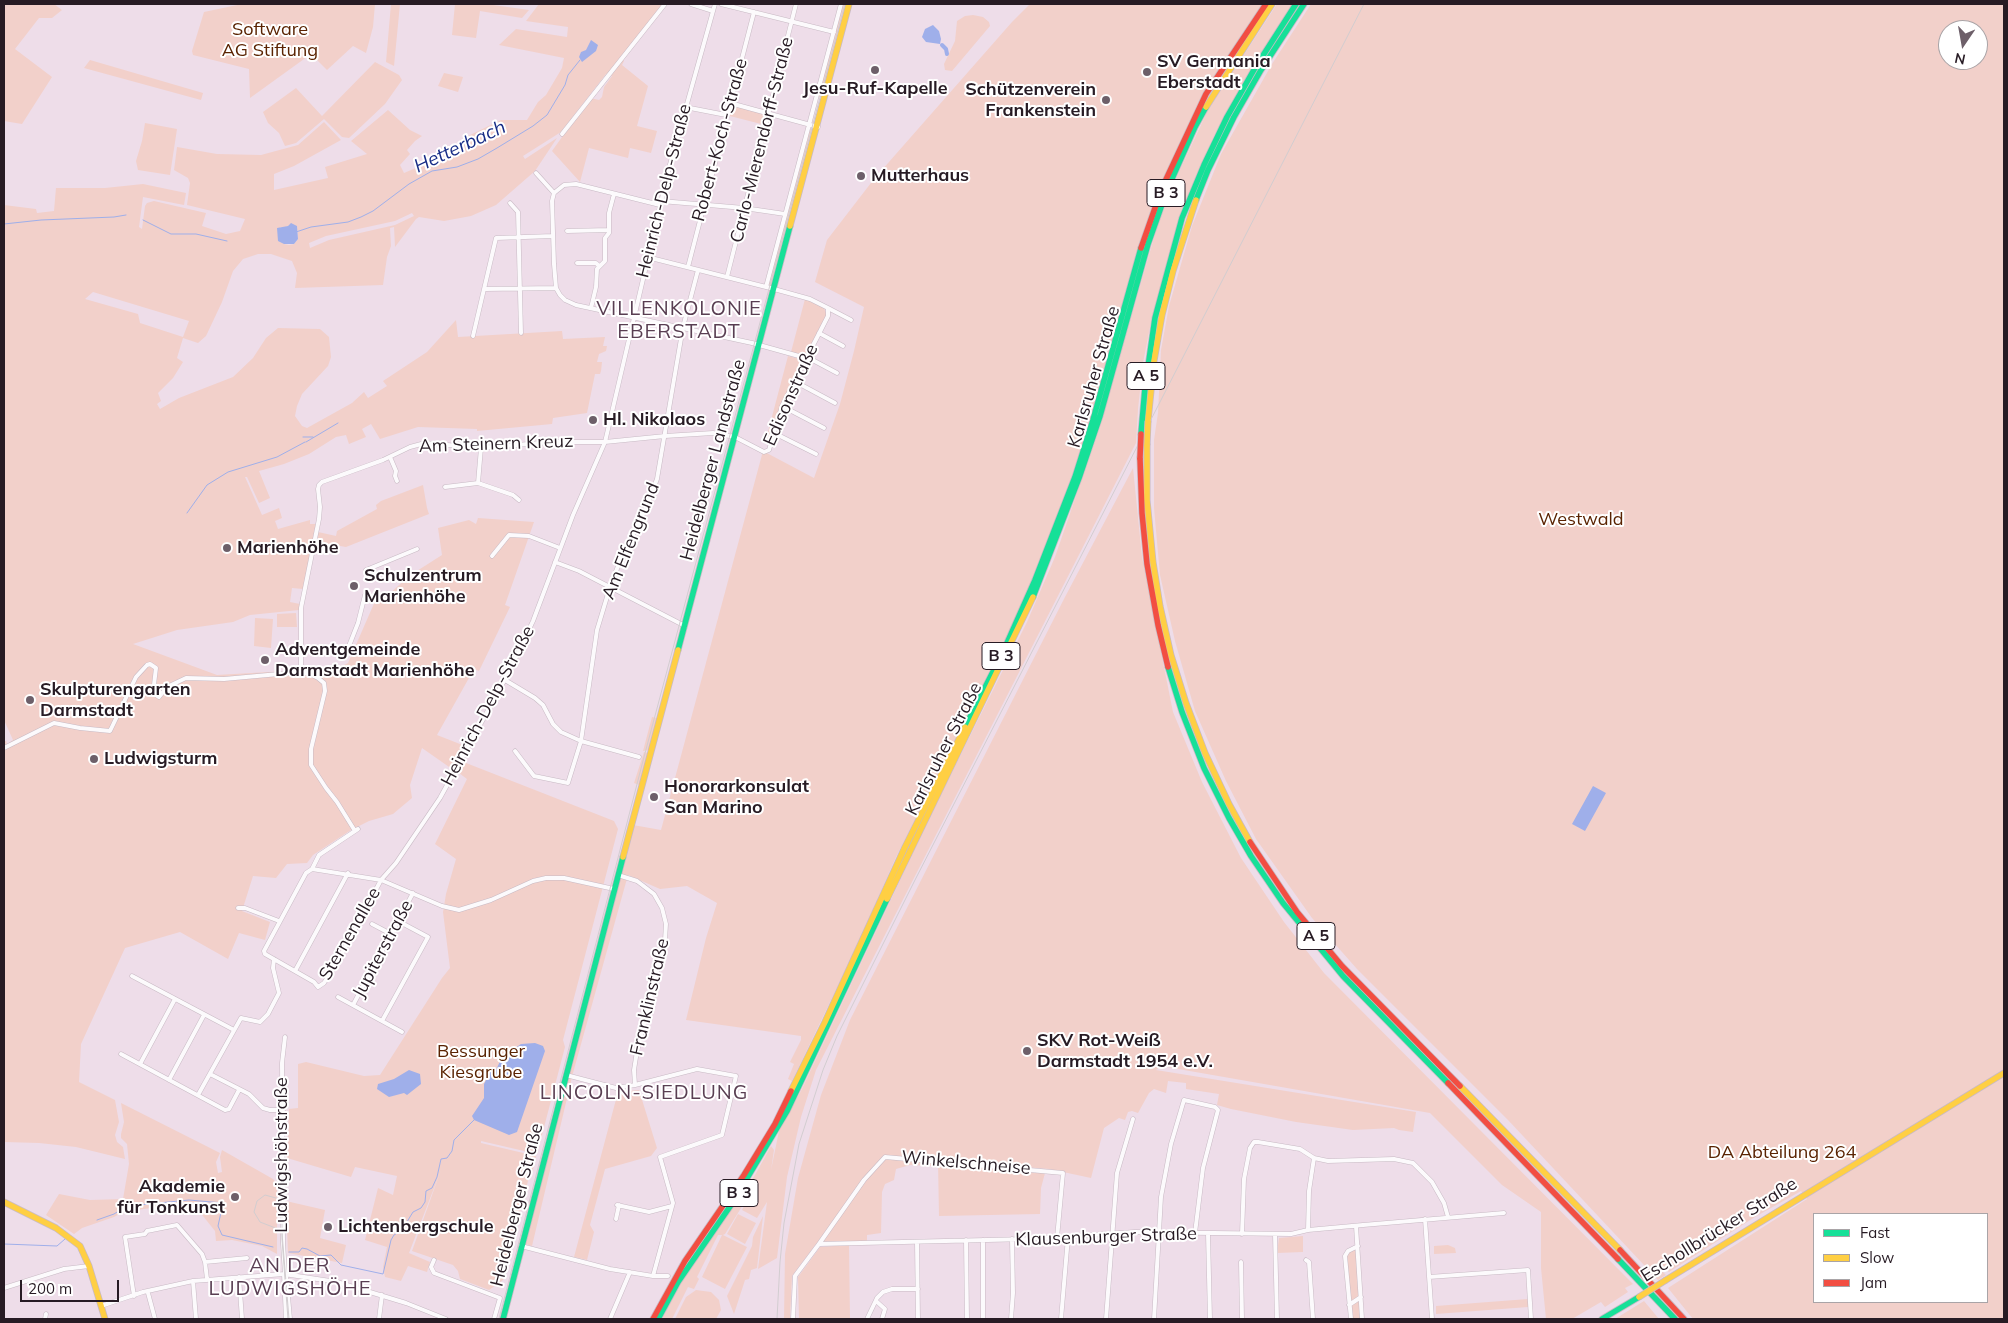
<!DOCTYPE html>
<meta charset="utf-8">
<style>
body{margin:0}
#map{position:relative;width:2008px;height:1323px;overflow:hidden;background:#eedde9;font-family:Mulish,sans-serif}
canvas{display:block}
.frame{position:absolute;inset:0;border:5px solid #271b24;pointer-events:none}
.legend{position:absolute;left:1813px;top:1213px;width:175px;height:90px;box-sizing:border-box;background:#fff;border:1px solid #a9a4a7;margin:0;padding:6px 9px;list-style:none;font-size:15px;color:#271b24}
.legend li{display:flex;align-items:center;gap:10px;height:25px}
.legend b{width:25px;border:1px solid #a9a4a7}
.north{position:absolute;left:1938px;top:20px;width:50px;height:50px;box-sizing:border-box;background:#fff;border:1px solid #a9a4a7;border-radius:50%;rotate:192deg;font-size:14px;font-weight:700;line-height:20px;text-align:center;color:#271b24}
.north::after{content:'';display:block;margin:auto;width:18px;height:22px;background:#6d5f69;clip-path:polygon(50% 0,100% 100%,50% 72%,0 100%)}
.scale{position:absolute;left:20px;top:1280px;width:99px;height:22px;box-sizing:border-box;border:2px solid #271b24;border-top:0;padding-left:6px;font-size:15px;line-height:18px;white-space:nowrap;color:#271b24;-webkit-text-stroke:4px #fff;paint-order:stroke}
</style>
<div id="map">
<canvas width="2008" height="1323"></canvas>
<div class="frame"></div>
<ul class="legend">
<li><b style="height:6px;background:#16e098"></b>Fast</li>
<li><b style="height:6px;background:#ffcf43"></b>Slow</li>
<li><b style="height:6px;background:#f24e42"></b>Jam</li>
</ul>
<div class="north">N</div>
<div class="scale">200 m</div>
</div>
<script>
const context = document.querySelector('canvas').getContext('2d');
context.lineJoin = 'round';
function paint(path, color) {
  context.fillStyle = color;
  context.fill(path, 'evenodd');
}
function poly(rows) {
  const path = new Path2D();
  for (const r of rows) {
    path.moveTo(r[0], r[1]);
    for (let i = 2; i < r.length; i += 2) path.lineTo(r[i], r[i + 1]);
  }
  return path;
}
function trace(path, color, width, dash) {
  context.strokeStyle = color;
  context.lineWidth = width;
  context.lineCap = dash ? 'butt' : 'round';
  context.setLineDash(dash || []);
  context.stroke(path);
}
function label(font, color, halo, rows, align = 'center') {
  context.font = font + ' Mulish,sans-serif';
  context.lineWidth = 4;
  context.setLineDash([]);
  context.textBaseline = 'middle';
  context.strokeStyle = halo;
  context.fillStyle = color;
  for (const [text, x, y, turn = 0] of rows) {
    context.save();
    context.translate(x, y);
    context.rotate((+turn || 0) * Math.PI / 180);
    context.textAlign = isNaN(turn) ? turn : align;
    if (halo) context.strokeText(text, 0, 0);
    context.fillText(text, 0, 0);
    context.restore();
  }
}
paint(poly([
 [4,4,54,4,62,10,52,18,39,18,15,49,52,77,22,124,4,121],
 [242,4,375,4,373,27,366,53,353,46,327,70,311,54,250,98,249,69,193,55,192,51,204,12],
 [391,4,400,4,394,66,386,62],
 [455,4,486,4,529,10,522,18,480,11,476,38,452,35],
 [539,4,663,4,621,57,624,61,622,65,648,86,637,126,657,131,651,153,630,148,628,158,589,148,580,182,552,151,590,98,599,100,602,97,604,87,612,76,606,74,561,132,523,156,525,159,557,138,535,171,496,205,471,216,444,221,419,217,416,219,395,247,394,227,390,228,391,246,387,257,383,285,295,288,297,273,292,261,271,254,258,254,243,259,233,271,222,302,206,336,198,343,183,338,177,358,183,362,173,378,158,393,161,401,157,404,160,409,179,398,233,377,253,358,266,338,278,328,320,329,329,337,331,357,328,366,302,394,297,406,295,416,302,426,307,428,352,403,364,392,368,398,387,386,383,381,427,352,456,320,458,337,562,331,563,339,605,337,603,346,607,346,606,351,599,354,597,362,602,362,601,371,600,374,595,374,587,413,553,418,552,424,477,431,477,429,418,427,380,439,371,424,362,429,366,437,349,444,346,435,336,437,309,454,284,464,259,471,270,498,259,503,247,477,245,477,262,515,279,508,282,518,275,521,278,529,310,520,310,524,316,524,303,589,292,588,290,602,300,604,299,610,250,615,233,622,177,630,133,644,217,675,338,668,348,663,376,599,388,595,409,576,442,555,438,528,469,520,476,524,478,518,534,522,505,605,510,607,479,671,474,669,437,735,465,746,452,769,422,748,410,785,412,798,393,814,369,821,351,830,313,855,307,863,287,864,276,878,253,876,242,911,270,922,265,940,239,933,228,959,180,932,125,948,81,1044,79,1082,115,1100,119,1122,115,1135,117,1142,123,1147,125,1159,76,1147,39,1143,4,1142,4,741,6,741,7,744,13,740,4,720,4,205,36,209,37,213,54,211,56,188,105,188,143,184,186,193,184,205,143,197,139,227,142,229,145,206,147,203,154,201,206,213,202,226,226,234,240,231,245,219,187,205,190,183,188,178,174,170,177,147,217,154,261,155,298,145,324,122,341,140,294,166,274,174,274,190,328,178,325,167,367,154,351,141,388,110,410,130,422,136,415,141,407,150,410,154,400,165,404,173,442,157,466,137,501,120,527,120,538,102,546,95,562,68,564,58,499,45,516,29,567,37,568,27,526,21],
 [412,213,414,216,395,225,329,240,310,248,309,243,326,236,395,221],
 [288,226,297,226,298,239,294,244,289,245,284,244,280,227,283,228],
 [93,292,189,321,183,337,140,323,138,314,85,299],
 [842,4,847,4,822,97,817,97],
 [1030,4,1264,4,1196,108,1084,445,1052,534,999,655,896,857,858,944,792,1081,788,1079,794,1064,790,1062,801,1040,801,1036,686,1020,706,938,717,903,687,886,660,889,628,875,573,1073,532,1246,525,1244,633,825,661,830,763,451,814,478,840,404,854,351,864,307,815,282,827,240,874,179,1012,22],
 [1277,4,1293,4,1245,79,1214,136,1196,176,1152,317,1143,363,1138,409,1136,443,816,1070,801,1117,787,1177,777,1258,758,1269,767,1202,757,1218,742,1210,754,1187,725,1234,723,1235,747,1247,725,1289,702,1277,722,1235,718,1235,697,1277,699,1279,694,1289,688,1287,672,1319,662,1319,681,1283,755,1175,771,1146,774,1150,771,1170,779,1131,802,1089,933,810,1027,622,1055,557,1097,435,1158,224,1179,172,1208,110],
 [1311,4,2004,4,2004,1319,1693,1319,1668,1288,1807,1199,1801,1191,1755,1217,1669,1272,1662,1266,1659,1268,1666,1275,1658,1280,1508,1120,1357,969,1312,918,1256,839,1226,781,1195,711,1175,641,1160,575,1154,508,1154,440,1158,413,1161,350,1169,306,1192,226,1221,154,1272,64],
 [1948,30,1978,30,1978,60,1948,60],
 [1814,1214,1987,1214,1987,1302,1814,1302],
 [973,15,983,17,989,22,990,26,952,71,945,70,944,64,955,41,957,21,965,16],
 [90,60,203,93,201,100,84,68],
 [375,62,399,75,402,80,385,104,349,138,342,137,324,119,296,143,285,146,279,133,268,123,263,112,296,88,322,116],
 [444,73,463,77,458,92,438,86],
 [730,103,768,113,765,125,726,115],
 [145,123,177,129,170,175,138,170,136,161,142,141],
 [810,129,813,129,813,131,772,286,768,286],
 [805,299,824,308,827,316,808,353,801,355,791,352],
 [788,356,800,359,802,364,781,406,770,445,765,443],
 [1133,468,1142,557,1173,712,1202,782,1241,858,1284,922,1324,973,1633,1284,1625,1288,1628,1292,1605,1307,1601,1302,1572,1319,1546,1319,1541,1268,1541,1212,1502,1185,1430,1113,1161,1066,1156,1070,1416,1112,1413,1132,1399,1130,1394,1128,1353,1130,1296,1122,1231,1109,1217,1105,1219,1094,1186,1089,1186,1083,1168,1081,1166,1093,1154,1089,1149,1093,1138,1113,1132,1111,1128,1112,1125,1120,1119,1118,1104,1128,1091,1178,1049,1169,938,1160,935,1166,910,1165,896,1169,894,1180,885,1184,882,1192,881,1233,867,1235,867,1241,819,1245,816,1244,792,1276,790,1319,784,1319,785,1254,798,1178,821,1095,850,1020,1065,597],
 [423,485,427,508,429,514,346,547,317,542,318,532,336,536,337,531,377,509,376,505,381,501],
 [296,613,297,627,277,627,277,614],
 [255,618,273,619,271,648,254,646],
 [652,717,657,718,649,750,643,751],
 [644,752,648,753,639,785,634,783],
 [461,761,614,821,618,829,563,1040,565,1047,537,1154,481,1141,481,1143,536,1156,531,1177,529,1177,503,1280,489,1290,460,1279,458,1271,453,1265,412,1251,441,1170,409,1253,430,1262,427,1272,408,1266,401,1281,385,1277,383,1267,387,1247,365,1240,378,1188,393,1195,397,1176,355,1167,351,1177,287,1158,289,1109,298,1108,298,1064,306,1062,364,1076,380,1075,442,978,450,968,443,912,446,894,456,859,435,844,467,779,459,773],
 [639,1090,657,1148,651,1156,605,1169,590,1225,594,1232,587,1260,574,1257,618,1092],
 [121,1103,220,1153,216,1162,218,1173,222,1172,220,1157,222,1150,273,1179,277,1184,277,1254,262,1246,232,1240,216,1241,215,1231,199,1211,195,1214,186,1203,123,1212,114,1217,82,1228,74,1234,46,1215,59,1194,90,1200,123,1199,129,1164,127,1144,121,1138,121,1134,124,1122],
 [938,1162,1048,1171,1045,1173,1041,1188,1040,1214,939,1216],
 [286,1201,325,1210,320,1238,346,1245,342,1263,288,1253],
 [738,1214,756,1223,745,1244,727,1234],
 [763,1216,757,1268,751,1270,749,1279,745,1280,734,1314,727,1296,752,1246,753,1237],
 [1303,1236,1303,1252,1277,1253,1279,1238],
 [849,1245,850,1319,799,1319,798,1277,820,1247],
 [1448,1245,1455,1248,1456,1253,1434,1254,1434,1246],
 [1358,1246,1362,1319,1351,1319,1345,1256,1348,1251],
 [696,1290,711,1292,719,1300,721,1310,716,1319,675,1319,686,1297],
 [1528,1299,1528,1307,1436,1314,1436,1306],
 [1644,1301,1659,1319,1615,1319]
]), '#f2d0ca');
paint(poly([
 [933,25,939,31,941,39,940,44,926,42,922,37,925,29],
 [591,40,598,45,596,51,582,62,579,57,581,52,586,50],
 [291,223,297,226,298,239,294,244,284,244,278,241,277,228,288,226],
 [1593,786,1606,793,1585,831,1572,824],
 [535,1043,543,1046,545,1051,517,1132,509,1135,474,1120,472,1116,484,1098,484,1084,490,1072,496,1070,502,1057,521,1044],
 [409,1070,420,1074,421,1084,407,1095,404,1093,389,1097,377,1089,378,1084,394,1079]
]), '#9fafea');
trace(poly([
 [143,220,171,234,196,234,227,241],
 [4,224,41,220,114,217,126,215],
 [296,232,311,227,348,222,361,217,373,211,409,184,432,171,457,167,478,159,497,148,533,126,547,115,565,85,568,75,580,60],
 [303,437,313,437],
 [306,442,338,423],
 [187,513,207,485,228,472,277,457,305,442],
 [97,1220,114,1214,125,1207,148,1204,189,1200,223,1203,218,1226,222,1235,273,1247],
 [4,1244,57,1246,65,1239],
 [289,1252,299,1252,302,1248,307,1249,320,1256,331,1255,341,1265,383,1274,391,1240,394,1235,402,1230,413,1212,421,1208,425,1202,426,1191,432,1188,437,1177,441,1159,447,1158,452,1151,454,1140,474,1120]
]), '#9fafea', 1);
trace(poly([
 [942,45,946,49,947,54]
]), '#9fafea', 4);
const street = poly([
 [691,4,713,11],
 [721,4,834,32],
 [730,103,818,127],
 [685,107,726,115],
 [562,134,665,4],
 [536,173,554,193],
 [661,201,744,208,785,214],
 [510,203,518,212,521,333],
 [660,205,576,184,564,185,554,193,552,201,554,264,556,288,560,295,565,300,576,305,752,343,806,358],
 [567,231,609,230],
 [577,263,596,263,599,266],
 [688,267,754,12],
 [727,277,796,4],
 [766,287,841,4],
 [485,289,556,288],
 [591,308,596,287,597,269,605,261,605,238,609,233,609,213,614,194],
 [828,308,851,320],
 [819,333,843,346],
 [473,336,496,238,553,236],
 [807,357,837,373],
 [794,381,835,403],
 [782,406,824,428],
 [774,433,816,454],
 [481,448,478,483,513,495,519,500],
 [390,457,396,471,395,476,397,481],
 [445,487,478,483],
 [492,556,509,535,529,536,560,548],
 [555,562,579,571,685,626],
 [366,570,417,549],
 [300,649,347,651,358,623,365,595,368,594],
 [301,672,301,608,319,519,320,507,318,489,319,485,322,482,383,460,410,447,425,443,481,448,552,442,605,442,665,436,713,433,735,437,764,452,769,450,782,406,828,316,828,308,810,299,774,289,647,257],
 [505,680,535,698,543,705,553,724,561,732,581,741,639,757],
 [4,748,54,723,80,728,110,731,136,677,147,665,150,664,156,668,153,693,159,697,167,687,186,678,224,679,301,672,310,674,318,678,324,683,325,691,311,749,311,765,326,788,337,802,355,831],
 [515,751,534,776,568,783,581,741,597,630,610,587,620,561,646,508,657,479,683,327,698,270],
 [312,869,306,873,264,951,265,954,314,982,318,987,324,983,339,959,381,880,396,863,440,798,510,670,533,621,573,515,605,442,669,168,715,4],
 [312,869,381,880,442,906,459,910,491,900,533,881,546,878,564,878,614,889],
 [312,869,319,855,358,829],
 [618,875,637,881,654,894,662,908,666,924,665,940,637,1051,634,1070,635,1085],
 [238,908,245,908,279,921],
 [372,924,391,934],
 [295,971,348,873],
 [132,976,234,1030],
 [338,997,402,1032],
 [353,1005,413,893],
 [382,1021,428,937,398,921],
 [121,1054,225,1110,229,1109,239,1090],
 [140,1064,175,999],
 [210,1074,249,1094,263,1108,270,1110,283,1110],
 [566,1075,616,1088,635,1085,697,1069,736,1076,722,1135,660,1157,673,1203,653,1276],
 [169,1080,204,1015],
 [198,1095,241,1018,260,1022,268,1014,279,993,273,968,274,959],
 [617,1205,649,1212,672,1206],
 [616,1219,619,1205],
 [1425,1219,1432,1319],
 [1356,1226,1362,1319],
 [1308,1230,1309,1191,1314,1158],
 [1208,1234,1210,1319],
 [1242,1234,1244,1179,1250,1148,1254,1142,1258,1142,1300,1149,1314,1158,1328,1161,1394,1159,1413,1163,1432,1182,1444,1203,1448,1217],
 [1275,1234,1277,1319],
 [966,1240,967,1319],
 [983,1240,983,1319],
 [917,1242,918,1319],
 [819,1244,864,1180,885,1157,1063,1173,1057,1238],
 [521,1246,610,1269,653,1276,668,1276],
 [434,1260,431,1267,434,1273,500,1298,494,1319],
 [1306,1260,1309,1262,1313,1319],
 [205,1262,247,1258],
 [1241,1262,1242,1319],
 [284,1274,286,1319],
 [285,1274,283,1243,282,1063,285,1037],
 [286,1274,290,1319],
 [239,1277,242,1319],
 [1429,1277,1528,1270,1531,1319],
 [193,1281,196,1319],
 [4,1288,64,1269,89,1266],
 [148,1293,155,1319],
 [134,1296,125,1237,145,1234,147,1231,177,1225,202,1254,205,1262,207,1279],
 [876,1301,885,1309,882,1319],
 [1349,1305,1361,1297],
 [101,1306,143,1292,193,1281,284,1274,337,1282,406,1303,446,1319],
 [45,1319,46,1314],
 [379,1319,382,1295],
 [610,1319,630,1272],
 [793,1319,795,1276,819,1244,1029,1239,1135,1232,1291,1234,1308,1230,1363,1225,1504,1213],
 [867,1319,877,1298,883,1292,892,1289,918,1289],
 [1011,1319,1013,1293,1012,1239],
 [1061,1319,1068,1237],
 [1106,1319,1117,1173,1133,1119],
 [1154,1319,1161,1197,1171,1144,1184,1100,1215,1107,1218,1110,1203,1168,1195,1233],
 [1351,1319,1345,1256,1348,1251,1358,1246]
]);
const fast = poly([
 [1196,200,1208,170,1234,117,1261,70,1304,4],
 [1141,434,1145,388,1155,318,1182,218,1204,165,1227,117,1255,68,1296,4],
 [1033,597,1079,478,1100,416,1148,244,1167,190,1195,127,1206,107],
 [678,650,790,226],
 [1168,667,1182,712,1204,768,1229,818,1251,856,1283,903,1343,976,1448,1083],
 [965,727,1003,652,1035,580,1075,477,1093,420,1141,248],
 [1618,1259,1675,1319],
 [503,1319,623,857],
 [658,1319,678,1282,731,1205,787,1111,887,899],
 [1602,1319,1639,1297]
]);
const slow = poly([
 [1206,107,1272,4],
 [790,226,849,4],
 [1148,421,1154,361,1162,315,1173,271,1196,200],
 [1147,445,1147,500,1153,562,1160,606,1171,655,1186,703,1205,753,1229,804,1250,842],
 [623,857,678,650],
 [887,899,1033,597],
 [1460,1086,1620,1250],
 [791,1091,825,1022,905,847,965,727],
 [4,1202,56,1228,80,1246,89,1266,105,1319],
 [1666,1280,2004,1073]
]);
const jam = poly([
 [1141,248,1162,188,1206,94,1266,4],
 [1140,458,1142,513,1147,564,1158,625,1168,667],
 [1250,842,1297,912,1342,966,1460,1086],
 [1448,1083,1618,1259],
 [1620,1250,1684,1319],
 [653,1319,685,1261,744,1175,775,1124,791,1091]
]);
trace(street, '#c8bac4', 5);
trace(fast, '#c8bac4', 7);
trace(slow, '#c8bac4', 7);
trace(jam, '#c8bac4', 7);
trace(street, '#fcfafc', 4);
trace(fast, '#16e098', 5.5);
trace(slow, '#ffcf43', 5.5);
trace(jam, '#f24e42', 5.5);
trace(poly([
 [288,1319,282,1239,282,1207,276,1198,265,1195,257,1201,254,1212,260,1222,278,1229,282,1233,289,1319],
 [499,1319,644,757,845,4]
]), '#d2cdd0', 1);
trace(poly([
 [777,1319,780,1262,784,1223,799,1144,823,1070,837,1036,915,880,1364,4]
]), '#d2cdd0', 1);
const slowBridge = poly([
 [1147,445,1148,421],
 [1639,1297,1666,1280]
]);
const jamBridge = poly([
 [1140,458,1141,434]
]);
trace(slowBridge, '#c8bac4', 7, []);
trace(jamBridge, '#c8bac4', 7, []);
trace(slowBridge, '#ffcf43', 5.5);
trace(jamBridge, '#f24e42', 5.5);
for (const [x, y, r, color] of [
 [875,70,5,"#6d5f69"],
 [1147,72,5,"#6d5f69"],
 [1106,100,5,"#6d5f69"],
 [861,176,5,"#6d5f69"],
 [593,420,5,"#6d5f69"],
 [227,548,5,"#6d5f69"],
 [354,586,5,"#6d5f69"],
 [265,660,5,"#6d5f69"],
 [30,700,5,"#6d5f69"],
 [94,759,5,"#6d5f69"],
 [654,797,5,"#6d5f69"],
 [1027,1051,5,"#6d5f69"],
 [235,1197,5,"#6d5f69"],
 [328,1227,5,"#6d5f69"]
]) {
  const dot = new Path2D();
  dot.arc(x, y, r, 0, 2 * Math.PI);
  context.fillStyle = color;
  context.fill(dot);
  trace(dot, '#fff', 2);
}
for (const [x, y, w] of [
 [1166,193,38],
 [1146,376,38],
 [1001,656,38],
 [1316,936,38],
 [739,1193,38]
]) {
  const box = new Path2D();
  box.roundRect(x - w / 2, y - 13.5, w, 27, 4);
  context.fillStyle = '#fff';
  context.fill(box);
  trace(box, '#271b24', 1);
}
label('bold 16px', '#271b24', null, [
 ["B 3",1166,193],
 ["A 5",1146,376],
 ["B 3",1001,656],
 ["A 5",1316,936],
 ["B 3",739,1193]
]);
label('18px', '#5a2302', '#fff', [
 ["Software",270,30],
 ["AG Stiftung",270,51],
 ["Westwald",1581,520],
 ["Bessunger",481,1052],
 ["Kiesgrube",481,1073],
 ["DA Abteilung 264",1782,1153]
]);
label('bold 18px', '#271b24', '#fff', [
 ["SV Germania",1157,62],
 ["Eberstadt",1157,83],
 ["Jesu-Ruf-Kapelle",875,89,"center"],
 ["Schützenverein",1096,90,"right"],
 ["Frankenstein",1096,111,"right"],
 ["Mutterhaus",871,176],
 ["Hl. Nikolaos",603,420],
 ["Marienhöhe",237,548],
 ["Schulzentrum",364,576],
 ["Marienhöhe",364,597],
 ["Adventgemeinde",275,650],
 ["Darmstadt Marienhöhe",275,671],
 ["Skulpturengarten",40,690],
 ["Darmstadt",40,711],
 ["Ludwigsturm",104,759],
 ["Honorarkonsulat",664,787],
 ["San Marino",664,808],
 ["SKV Rot-Weiß",1037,1041],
 ["Darmstadt 1954 e.V.",1037,1062],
 ["Akademie",225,1187,"right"],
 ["für Tonkunst",225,1208,"right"],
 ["Lichtenbergschule",338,1227]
], 'left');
label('18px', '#271b24', '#fff', [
 ["Robert-Koch-Straße",720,140,-75],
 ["Carlo-Mierendorff-Straße",762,140,-76],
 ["Heinrich-Delp-Straße",664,191,-76],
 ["Karlsruher Straße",1094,377,-74],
 ["Edisonstraße",791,395,-66],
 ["Am Steinern Kreuz",496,444,-2],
 ["Heidelberger Landstraße",713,460,-75],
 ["Am Elfengrund",631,541,-68],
 ["Heinrich-Delp-Straße",488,706,-62],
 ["Karlsruher Straße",944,749,-63],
 ["Sternenallee",350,934,-60],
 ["Jupiterstraße",383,949,-62],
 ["Franklinstraße",650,997,-77],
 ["Ludwigshöhstraße",282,1155,-90],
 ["Winkelschneise",966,1163,5],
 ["Heidelberger Straße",517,1205,-76],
 ["Eschollbrücker Straße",1719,1230,-32],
 ["Klausenburger Straße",1106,1237,-2]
]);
label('italic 19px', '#172c86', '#fff', [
 ["Hetterbach",460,147,-25]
]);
context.letterSpacing = '1px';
label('20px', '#593e52', '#fff', [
 ["VILLENKOLONIE",679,309],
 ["EBERSTADT",679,332],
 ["LINCOLN-SIEDLUNG",644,1093],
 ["AN DER",290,1266],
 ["LUDWIGSHÖHE",290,1289]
]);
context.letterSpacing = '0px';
</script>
